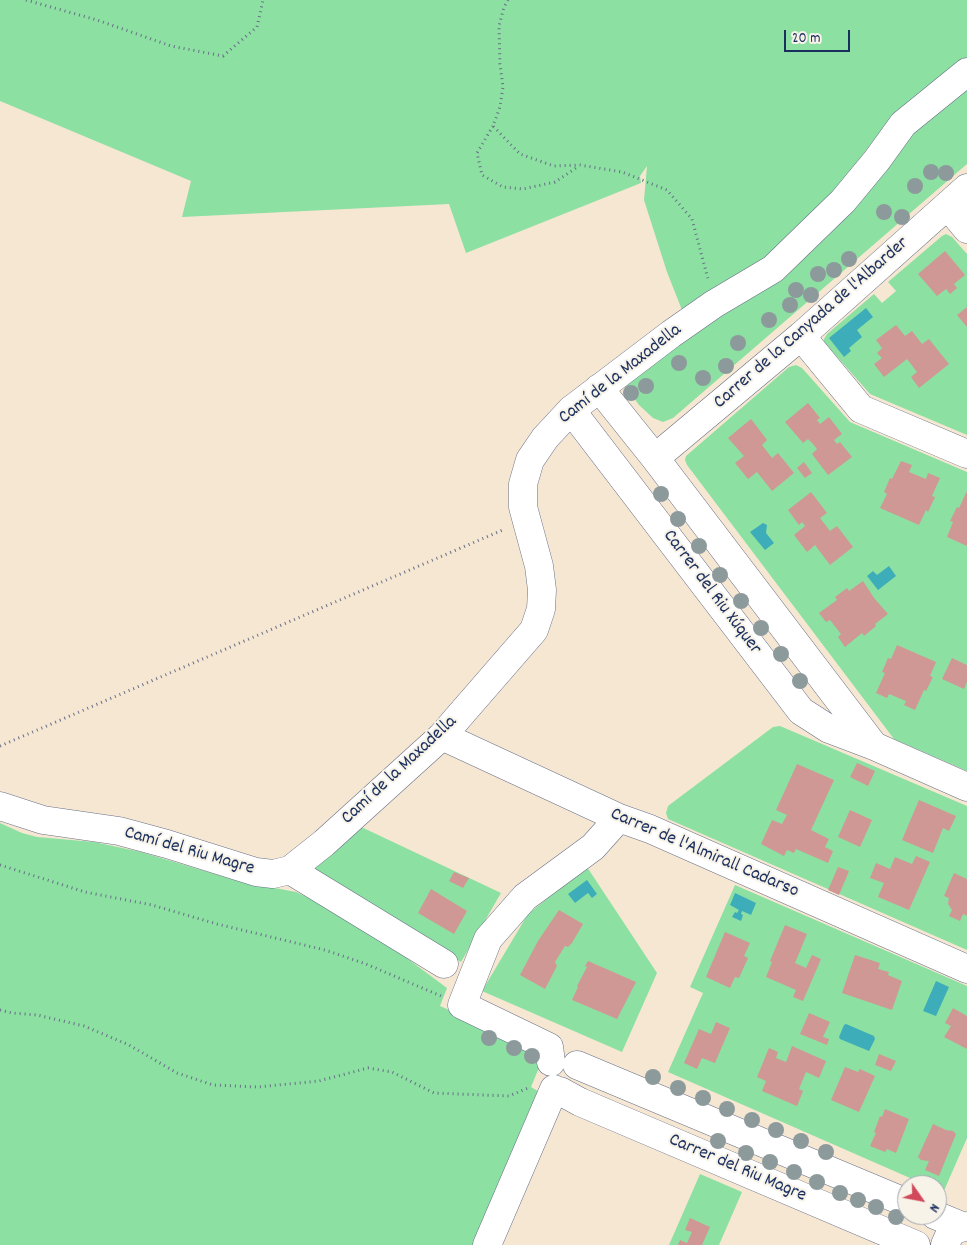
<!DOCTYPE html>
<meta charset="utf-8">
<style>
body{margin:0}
#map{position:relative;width:967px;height:1245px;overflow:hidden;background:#f6e7d3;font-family:Dekko,sans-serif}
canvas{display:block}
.north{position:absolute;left:897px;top:1175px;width:50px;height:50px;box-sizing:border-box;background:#f7f3e8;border:1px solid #9fa5b1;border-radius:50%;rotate:123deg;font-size:14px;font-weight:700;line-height:20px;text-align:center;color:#1b2f5e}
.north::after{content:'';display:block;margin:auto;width:18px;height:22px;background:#d1495b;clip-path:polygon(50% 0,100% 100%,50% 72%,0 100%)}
.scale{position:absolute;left:784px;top:30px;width:66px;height:22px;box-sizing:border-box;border:2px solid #1b2f5e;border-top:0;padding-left:6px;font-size:15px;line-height:18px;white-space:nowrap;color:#1b2f5e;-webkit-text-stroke:4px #f7f3e8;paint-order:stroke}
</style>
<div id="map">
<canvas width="967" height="1245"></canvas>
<div class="north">N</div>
<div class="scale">20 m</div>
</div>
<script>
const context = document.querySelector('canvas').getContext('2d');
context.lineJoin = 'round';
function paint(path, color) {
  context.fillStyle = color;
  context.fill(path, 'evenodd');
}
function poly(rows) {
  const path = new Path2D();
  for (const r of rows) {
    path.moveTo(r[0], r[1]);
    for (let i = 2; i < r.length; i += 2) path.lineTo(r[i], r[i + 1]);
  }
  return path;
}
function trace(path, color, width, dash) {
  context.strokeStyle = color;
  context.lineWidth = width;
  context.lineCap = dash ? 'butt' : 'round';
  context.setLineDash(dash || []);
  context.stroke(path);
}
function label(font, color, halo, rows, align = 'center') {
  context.font = font + ' Dekko,sans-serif';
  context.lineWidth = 4;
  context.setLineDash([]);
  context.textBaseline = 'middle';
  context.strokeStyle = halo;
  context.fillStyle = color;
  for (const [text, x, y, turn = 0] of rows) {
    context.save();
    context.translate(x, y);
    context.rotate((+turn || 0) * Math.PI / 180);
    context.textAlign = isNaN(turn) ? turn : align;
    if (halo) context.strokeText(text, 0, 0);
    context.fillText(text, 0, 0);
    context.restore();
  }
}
paint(poly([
 [0,0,967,0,967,62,890,122,877,136,800,237,682,310,667,272,644,200,647,166,640,176,641,183,466,253,449,204,182,217,191,181,0,101],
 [967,88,967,164,673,418,663,422,653,418,639,405,625,386,899,146],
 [946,234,952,237,967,254,967,435,870,394,824,342,824,339,827,334,874,294,882,303,896,291,888,282,942,236],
 [796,365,802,368,850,422,967,472,967,771,894,739,687,465,685,460,686,456,789,367],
 [780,726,967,806,967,950,668,819,666,813,668,806,773,727],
 [0,823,22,833,37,837,94,842,141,852,238,881,296,892,319,903,381,939,447,988,440,1006,548,1053,541,1071,538,1070,531,1087,541,1093,480,1245,0,1245],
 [357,825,501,893,461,962,307,869],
 [587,867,657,973,622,1052,482,991,528,914],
 [735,885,967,986,967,1138,943,1193,937,1190,937,1185,926,1185,668,1072,703,993,690,987],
 [700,1174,742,1192,719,1245,669,1245]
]), '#8ce0a2');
paint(poly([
 [866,308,873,317,857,330,862,337,849,348,851,351,844,357,829,338],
 [763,523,767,525,766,533,774,543,765,550,750,532],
 [889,566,896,576,878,590,867,576,873,571,877,575],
 [587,880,597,894,592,898,588,893,575,903,568,894],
 [735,893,756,903,751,915,742,911,741,914,743,915,741,921,732,917,735,912,737,913,739,910,730,905],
 [936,981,949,987,936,1016,923,1011],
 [846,1024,874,1036,875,1039,869,1051,840,1039,839,1037,844,1025]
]), '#3dadb9');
paint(poly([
 [945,251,965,275,954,284,957,288,950,294,946,289,937,296,918,274],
 [967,307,967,327,957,315],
 [896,325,905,336,912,331,922,344,929,339,949,364,919,388,911,377,917,372,907,359,884,377,874,364,882,358,877,353,882,348,876,340],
 [808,403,820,418,817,420,820,424,829,417,842,434,834,440,837,444,840,442,852,457,828,475,812,454,817,449,813,444,808,439,803,443,785,422],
 [751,419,767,440,762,445,772,458,778,453,794,473,772,491,757,472,748,479,735,463,744,456,728,438],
 [901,461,912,465,909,472,926,479,928,473,940,478,932,496,935,497,928,512,926,510,919,525,880,508,887,494,884,492,890,478,892,479],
 [804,462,812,473,805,478,797,468],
 [967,491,967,546,947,537,953,522,950,521,957,507,959,508],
 [811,492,827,513,820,518,830,531,837,526,853,547,830,565,815,545,807,552,794,535,805,526,802,522,799,525,788,510],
 [863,581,874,598,888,614,875,624,876,626,864,636,862,633,845,647,838,637,841,634,830,620,826,622,819,613,837,600,835,597,847,588,849,591],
 [897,645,936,662,930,676,933,677,926,691,924,690,915,710,904,705,906,701,889,694,887,698,876,693,885,673,882,672,888,658,891,659],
 [952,658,967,665,967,682,964,689,942,679],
 [857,763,875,771,868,786,850,777],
 [797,764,834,780,811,830,829,839,825,847,833,851,828,863,796,849,794,853,787,850,784,856,761,844,772,820,782,824,787,815,776,810],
 [919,800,956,816,949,831,943,828,933,853,902,840],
 [850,810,872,820,860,847,838,837],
 [916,856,930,862,909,910,878,897,884,883,870,878,876,863,890,869,895,857,912,864],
 [838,867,849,871,839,895,828,890],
 [454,872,469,878,463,888,449,881],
 [954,873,967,879,967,916,963,914,960,921,949,916,952,910,948,904,949,898,944,896],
 [431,889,467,911,454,934,418,913],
 [559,910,583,924,572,943,568,947,565,946,555,962,557,966,545,989,520,975,538,941],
 [785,925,807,934,795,963,806,968,812,955,821,959,803,1001,793,997,796,990,766,977,772,962,770,961],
 [725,932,750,943,744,956,748,958,739,978,735,977,730,988,706,977],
 [855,955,880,963,878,969,889,972,888,975,902,981,892,1010,842,993],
 [588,961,636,982,617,1019,572,1000,578,987,577,986,587,967,585,966],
 [953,1008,967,1016,967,1049,944,1037,951,1026,945,1023],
 [809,1013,830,1022,823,1037,829,1039,827,1045,800,1034],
 [716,1022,730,1028,715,1063,702,1058,697,1069,684,1063,699,1029,711,1034],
 [792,1046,826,1061,819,1078,806,1072,799,1089,803,1091,797,1106,762,1091,766,1081,757,1077,769,1048,778,1052,776,1058,786,1062],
 [879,1054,896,1061,891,1071,875,1065],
 [845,1067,858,1072,860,1069,875,1076,859,1112,831,1100],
 [885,1109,909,1119,896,1153,887,1149,885,1152,870,1146,876,1133,874,1132,880,1116,882,1117],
 [933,1124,946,1130,953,1131,956,1134,939,1176,925,1170,929,1161,921,1160,918,1157],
 [690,1218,710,1227,702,1245,678,1245,680,1240,687,1243,692,1232,685,1230]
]), '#d09894');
const minor = poly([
 [948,206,967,229],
 [801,336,861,409,967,454],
 [599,388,655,458,874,746],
 [571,410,801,711,829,729,874,746,967,787],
 [655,458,801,336,967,188],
 [442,736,619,818,650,829,967,969],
 [0,806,43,820,119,831,167,844,256,872,273,874,290,870,324,843,442,736,534,630,541,609,542,590,539,566,523,507,523,484,530,460,545,438,571,410,671,334,714,304,773,269,843,201,877,160,903,124,967,72],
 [290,870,444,964],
 [551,1062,549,1047,462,1005,488,939,525,897,593,847,619,818],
 [577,1065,907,1203],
 [560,1091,580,1102,916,1245],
 [935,1215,962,1226],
 [487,1245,554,1089],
 [945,1245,949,1236,954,1230,967,1226]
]);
trace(minor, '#686f87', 29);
trace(poly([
 [26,0,97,20,171,46,223,56,257,27,263,0],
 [508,0,504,7,499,26,500,64,503,87,500,107,493,126,520,154,554,166,580,165,622,172,667,190,692,219,708,279],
 [493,126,477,153,482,175,503,187,523,189,555,182,579,166],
 [0,746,505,529],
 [0,865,85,892,152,905,217,924,325,950,366,964,441,996],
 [0,1010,12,1013,37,1015,84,1026,129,1045,177,1073,213,1085,258,1087,319,1081,368,1068,392,1072,434,1093,509,1096,528,1088]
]), '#686f87', 3, [1, 4]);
trace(minor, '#fff', 28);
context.fillStyle = '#8d9a9c';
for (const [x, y] of [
 [931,172],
 [946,173],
 [915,186],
 [884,212],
 [902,217],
 [849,259],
 [834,270],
 [818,274],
 [796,290],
 [811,295],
 [790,305],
 [769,320],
 [738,343],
 [679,363],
 [726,366],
 [703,378],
 [646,386],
 [631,393],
 [661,494],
 [678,519],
 [699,546],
 [720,575],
 [741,601],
 [761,628],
 [781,654],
 [800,681],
 [489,1038],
 [514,1048],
 [532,1056],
 [653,1077],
 [678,1088],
 [703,1098],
 [727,1109],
 [752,1120],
 [776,1130],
 [718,1141],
 [801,1141],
 [826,1152],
 [746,1153],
 [770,1162],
 [794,1172],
 [817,1182],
 [840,1193],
 [858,1200],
 [876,1207],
 [896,1217]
]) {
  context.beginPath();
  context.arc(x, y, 8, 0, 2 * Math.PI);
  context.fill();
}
label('19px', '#1b2f5e', '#f7f3e8', [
 ["Carrer de la Canyada de l'Albarder",812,324,-41],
 ["Camí de la Maxadella",621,375,-38],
 ["Carrer del Riu Xúquer",711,593,53],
 ["Camí de la Maxadella",400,771,-43],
 ["Camí del Riu Magre",189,852,16],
 ["Carrer de l'Almirall Cadarso",704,854,23],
 ["Carrer del Riu Magre",737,1169,23]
]);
</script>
